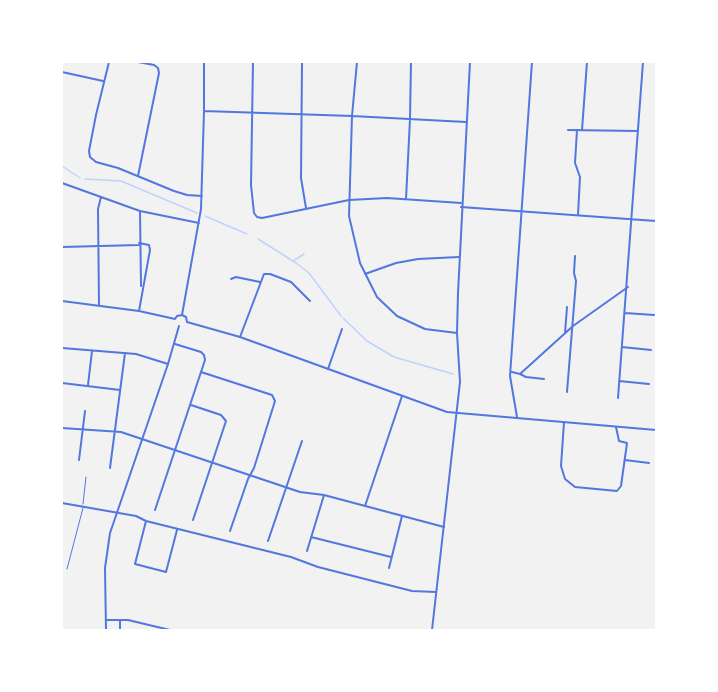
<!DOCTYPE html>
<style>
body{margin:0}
#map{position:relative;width:718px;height:692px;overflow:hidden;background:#f2f2f2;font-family:"Fira Sans",sans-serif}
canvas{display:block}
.frame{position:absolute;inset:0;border:63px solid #fff;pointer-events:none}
</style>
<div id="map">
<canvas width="718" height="692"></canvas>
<div class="frame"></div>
</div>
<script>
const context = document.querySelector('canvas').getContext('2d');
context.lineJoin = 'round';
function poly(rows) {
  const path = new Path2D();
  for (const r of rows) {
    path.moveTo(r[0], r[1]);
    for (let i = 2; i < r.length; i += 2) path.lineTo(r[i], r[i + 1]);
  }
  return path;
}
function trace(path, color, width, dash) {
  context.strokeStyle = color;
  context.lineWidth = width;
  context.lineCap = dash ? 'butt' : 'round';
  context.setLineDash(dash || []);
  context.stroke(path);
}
trace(poly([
 [62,166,80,178],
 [85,179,121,181,197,213],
 [205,216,247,234],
 [258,239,296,263,309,273,341,316],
 [293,261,304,254],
 [343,318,367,341,394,357,453,374]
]), '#bfd3fe', 1.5);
trace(poly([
 [83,504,86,477],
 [67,569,83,508]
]), '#5277de', 1);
trace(poly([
 [109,62,96,115,89,151,90,157,96,162,118,168,174,191,187,195,202,196],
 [138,62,154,65,158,68,159,73,138,176],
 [253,62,251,185,254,213,257,217,262,218,349,200,387,198,461,203],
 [302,62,301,178,306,208],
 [357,62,352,116,349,216,360,263,377,297,397,316,425,329,457,333],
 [62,72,103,81],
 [204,111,352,116,466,122],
 [568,130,638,131],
 [577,130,575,163,580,177,578,215],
 [582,130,587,62],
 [62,183,140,211,199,223],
 [406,199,410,119,411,62],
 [461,207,656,221],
 [140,211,141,286],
 [62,247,139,245],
 [365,274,396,263,418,259,459,257],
 [231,279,236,277,260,282],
 [99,305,98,209,101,197],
 [139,311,150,250,149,245,139,243],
 [625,313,654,315],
 [182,315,201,209,204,111,204,62],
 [565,333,567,307],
 [240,337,264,274,270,274,291,282,310,301],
 [622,347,651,350],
 [62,348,136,354,168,364],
 [328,369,342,329],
 [201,372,272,395,275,401,254,468,248,479,230,531],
 [512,372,520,374,573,326,628,287],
 [520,374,526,377,544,379],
 [619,381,649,384],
 [62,383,120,390],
 [62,384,62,392],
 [88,385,92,351],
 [567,392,576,281,574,273,575,256],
 [618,398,643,62],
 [191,405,221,415,226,421,193,520],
 [517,417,510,376,532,62],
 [564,422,561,466,565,479,575,487,617,491,621,486,627,443,619,441,616,427],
 [62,428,121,432,300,492,324,495,444,527],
 [79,460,85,411],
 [625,460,649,463],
 [110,468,125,353],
 [62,503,136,516,146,521,291,557,318,567,412,591,436,592],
 [365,506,402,396],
 [155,510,205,360,204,355,201,352,175,344],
 [146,521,135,564,166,572,177,530],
 [311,537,391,557],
 [268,541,302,441],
 [307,551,324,495],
 [389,568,402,516],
 [106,620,128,620,170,630],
 [120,630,120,620]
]), '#5277de', 2);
trace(poly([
 [62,301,139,311,175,319],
 [175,319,177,316,182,315,186,317,187,322],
 [187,322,240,337,447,412,656,430],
 [106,630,105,568,110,533,168,364,179,326],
 [432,630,460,382,457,333,458,293,470,62]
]), '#5277de', 2);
</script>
